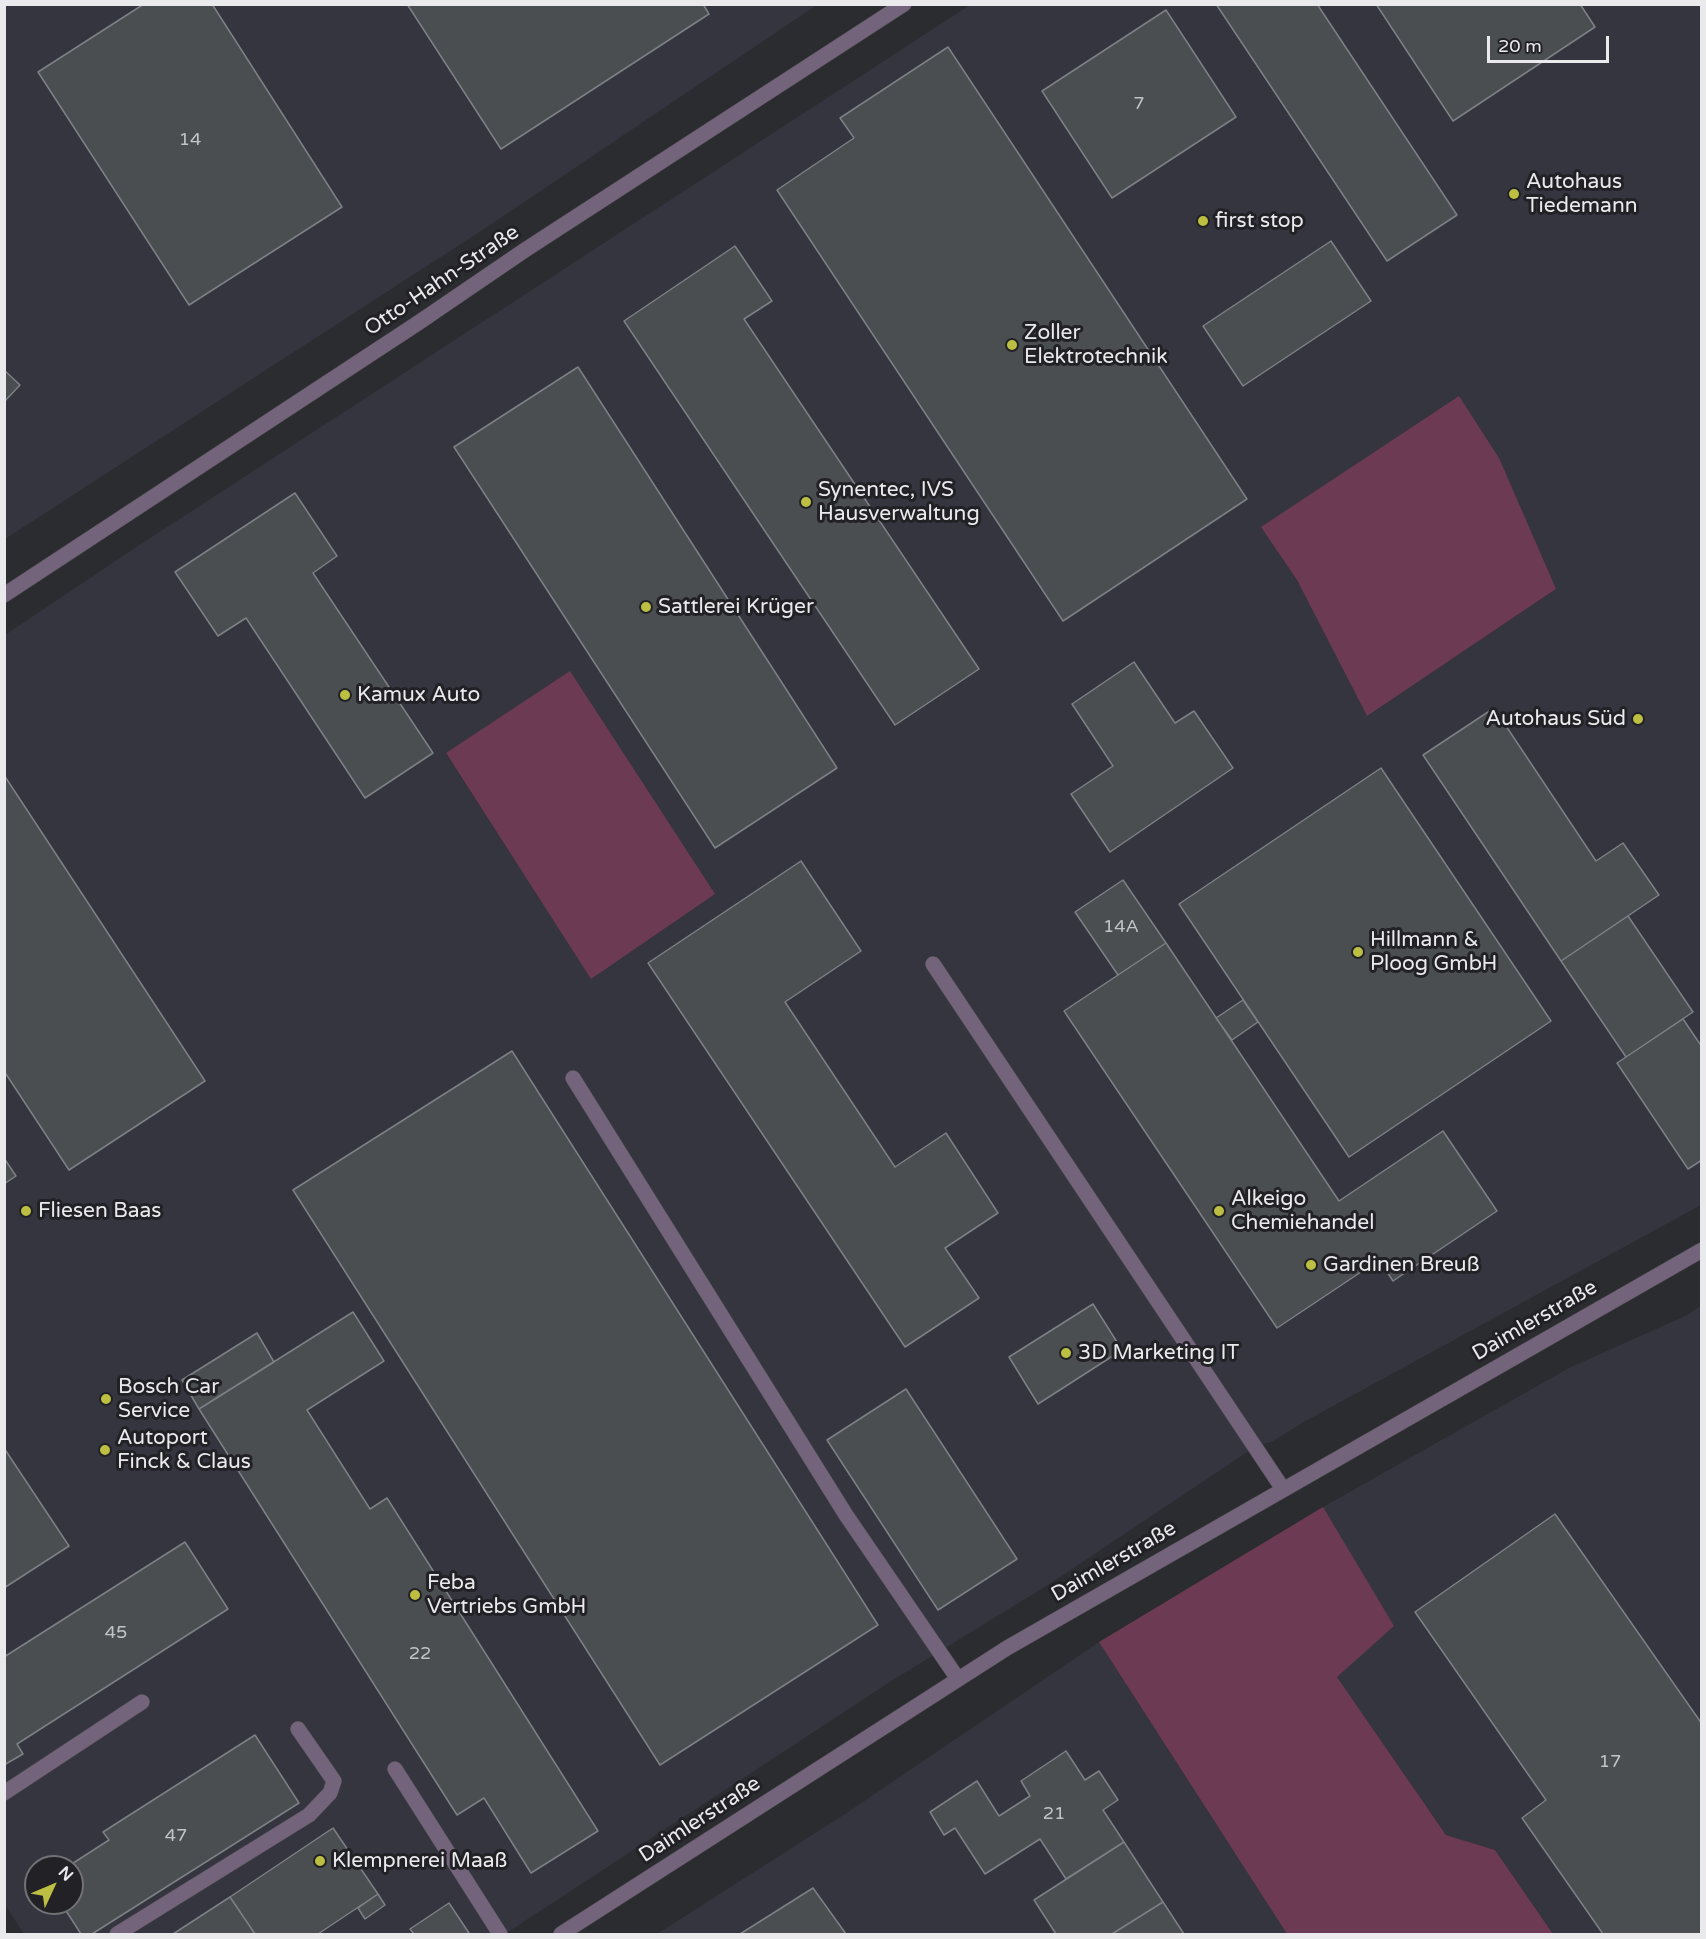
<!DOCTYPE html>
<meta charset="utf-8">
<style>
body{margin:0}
#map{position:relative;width:1706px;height:1939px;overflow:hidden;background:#2b2c30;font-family:"Varela Round",sans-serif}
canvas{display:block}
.frame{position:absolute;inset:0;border:6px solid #eaeaed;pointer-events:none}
.north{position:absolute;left:24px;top:1855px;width:60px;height:60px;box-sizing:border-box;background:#222226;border:2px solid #727276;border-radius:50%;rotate:46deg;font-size:16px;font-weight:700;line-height:24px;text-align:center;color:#eaeaed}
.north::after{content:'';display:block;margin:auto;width:21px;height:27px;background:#bdbf43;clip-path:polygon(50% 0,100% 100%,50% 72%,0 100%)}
.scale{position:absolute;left:1487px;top:36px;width:122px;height:27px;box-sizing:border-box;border:3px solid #eaeaed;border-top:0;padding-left:8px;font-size:18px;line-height:21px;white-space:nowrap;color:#eaeaed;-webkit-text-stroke:4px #222226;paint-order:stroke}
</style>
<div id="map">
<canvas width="1706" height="1939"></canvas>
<div class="frame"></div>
<div class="north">N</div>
<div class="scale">20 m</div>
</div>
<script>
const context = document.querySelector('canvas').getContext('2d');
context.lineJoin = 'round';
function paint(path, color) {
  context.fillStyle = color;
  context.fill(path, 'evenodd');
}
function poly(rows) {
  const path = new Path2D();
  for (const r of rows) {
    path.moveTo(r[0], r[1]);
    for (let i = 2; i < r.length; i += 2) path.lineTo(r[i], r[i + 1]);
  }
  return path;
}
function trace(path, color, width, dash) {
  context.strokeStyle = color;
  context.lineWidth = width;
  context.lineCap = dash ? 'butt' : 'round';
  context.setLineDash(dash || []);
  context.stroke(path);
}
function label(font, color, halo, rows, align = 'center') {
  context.font = font + ' "Varela Round",sans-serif';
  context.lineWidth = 6;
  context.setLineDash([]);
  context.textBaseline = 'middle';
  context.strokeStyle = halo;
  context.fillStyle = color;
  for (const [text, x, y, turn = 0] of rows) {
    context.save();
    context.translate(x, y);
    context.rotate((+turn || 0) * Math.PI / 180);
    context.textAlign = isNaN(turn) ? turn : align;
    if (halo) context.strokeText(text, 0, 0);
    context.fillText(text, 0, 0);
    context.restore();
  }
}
paint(poly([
 [5,5,817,5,484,229,5,539],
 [970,5,1701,5,1701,1205,1302,1423,1273,1441,1255,1447,1051,1583,893,1680,505,1934,24,1934,5,1905,5,635,141,544],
 [1262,527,1556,589,1367,716,1297,580],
 [446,754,715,894,591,978],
 [36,1867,72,1867,72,1903,36,1903],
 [1701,1306,1701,1934,1553,1934,1495,1850,1446,1835,1337,1677,1323,1507,1569,1368,1685,1316],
 [1099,1642,1287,1934,657,1934,848,1812]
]), '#34353f');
paint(poly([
 [1459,396,1499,458,1556,589,1367,716,1297,580,1261,527],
 [570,671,715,894,591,979,446,753],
 [1323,1507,1394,1626,1337,1677,1446,1835,1495,1850,1553,1934,1287,1934,1099,1642]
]), '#6c3a53');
const building = poly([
 [144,4,212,4,342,207,189,305,38,72,144,4],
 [407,4,703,4,709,14,501,149,407,4],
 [1216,4,1317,4,1457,215,1387,261,1216,4],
 [1376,4,1580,4,1595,27,1453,121,1376,4],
 [1166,10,1236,117,1112,198,1042,91,1166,10],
 [948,47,1247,499,1063,621,777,190,854,138,840,118,948,47],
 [1331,241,1371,301,1243,386,1203,326,1331,241],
 [735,246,772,301,744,319,979,669,895,725,624,321,735,246],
 [578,367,837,768,715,848,454,447,578,367],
 [4,370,20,385,4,402,4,370],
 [295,493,337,556,313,573,433,753,365,798,246,618,218,636,175,572,295,493],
 [1134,662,1175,723,1194,711,1233,768,1110,852,1071,794,1113,766,1072,704,1134,662],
 [1494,708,1596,861,1623,843,1659,895,1561,961,1423,755,1494,708],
 [1381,768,1551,1021,1349,1157,1179,904,1381,768],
 [4,775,205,1081,69,1170,4,1071,4,775],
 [801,861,861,951,785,1002,895,1167,946,1133,998,1213,945,1248,979,1298,905,1347,648,963,801,861],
 [1123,880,1166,943,1118,975,1075,912,1123,880],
 [1628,916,1693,1012,1626,1057,1561,961,1628,916],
 [1166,943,1339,1201,1443,1131,1497,1211,1393,1281,1379,1260,1277,1328,1064,1011,1166,943],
 [1243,1000,1258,1022,1232,1040,1216,1018,1243,1000],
 [1683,1019,1702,1047,1702,1160,1688,1169,1617,1063,1683,1019],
 [512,1051,878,1625,660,1765,293,1190,512,1051],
 [4,1158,16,1176,4,1184,4,1158],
 [1093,1304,1122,1350,1038,1404,1009,1357,1093,1304],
 [353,1312,384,1361,307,1410,370,1509,387,1498,598,1831,531,1873,484,1798,457,1815,199,1409,353,1312],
 [257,1333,274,1362,199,1409,182,1380,257,1333],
 [906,1389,1017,1559,938,1610,827,1440,906,1389],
 [4,1448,69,1546,4,1588,4,1448],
 [1555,1514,1702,1724,1702,1934,1603,1934,1522,1818,1546,1800,1415,1612,1555,1514],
 [185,1542,228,1609,17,1744,23,1754,4,1765,4,1657,185,1542],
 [255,1735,299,1803,92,1934,81,1934,61,1903,72,1903,72,1867,67,1867,109,1840,103,1832,255,1735],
 [1066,1751,1085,1780,1099,1771,1118,1800,1103,1810,1124,1842,1066,1879,1040,1839,985,1874,955,1828,944,1835,930,1812,977,1781,999,1816,1030,1796,1021,1781,1066,1751],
 [333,1828,378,1894,318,1934,255,1934,230,1897,333,1828],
 [1124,1842,1163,1902,1112,1934,1056,1934,1034,1900,1124,1842],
 [813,1888,846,1934,740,1934,813,1888],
 [378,1894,385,1905,365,1919,358,1908,378,1894],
 [230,1897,255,1934,173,1934,230,1897],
 [1163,1902,1184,1934,1112,1934,1163,1902],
 [449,1903,469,1933,466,1934,414,1934,410,1929,449,1903]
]);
paint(building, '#4a4e51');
trace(building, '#7d8185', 1.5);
const lane = poly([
 [933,964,1283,1489],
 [573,1078,846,1515,958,1679],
 [395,1769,500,1934],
 [4,1793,142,1702],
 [117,1934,309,1815,330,1793,334,1781,298,1729]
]);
const street = poly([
 [4,595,418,323,525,250,904,4],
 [561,1934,1007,1648,1702,1250]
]);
trace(lane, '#46474a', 16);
trace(street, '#46474a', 16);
trace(lane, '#74647b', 15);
trace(street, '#74647b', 15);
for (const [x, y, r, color] of [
 [1514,194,6,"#bdbf43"],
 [1203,221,6,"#bdbf43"],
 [1012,345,6,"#bdbf43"],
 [806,502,6,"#bdbf43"],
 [646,607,6,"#bdbf43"],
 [345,695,6,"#bdbf43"],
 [1638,719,6,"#bdbf43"],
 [1358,952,6,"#bdbf43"],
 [26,1211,6,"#bdbf43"],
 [1219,1211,6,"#bdbf43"],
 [1311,1265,6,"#bdbf43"],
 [1066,1353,6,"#bdbf43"],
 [106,1399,6,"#bdbf43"],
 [105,1450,6,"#bdbf43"],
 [415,1595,6,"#bdbf43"],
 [320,1861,6,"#bdbf43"]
]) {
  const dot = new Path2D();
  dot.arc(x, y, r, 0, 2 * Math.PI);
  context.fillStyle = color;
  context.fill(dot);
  trace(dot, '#222226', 2);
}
label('18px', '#c2c3c6', null, [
 ["7",1139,104],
 ["14",190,140],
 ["14A",1121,927],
 ["45",116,1633],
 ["22",420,1654],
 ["17",1610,1762],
 ["21",1054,1814],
 ["47",176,1836]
]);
label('21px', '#eaeaed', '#222226', [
 ["Autohaus",1526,182],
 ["Tiedemann",1526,206],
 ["first stop",1215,221],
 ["Zoller",1024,333],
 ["Elektrotechnik",1024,357],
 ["Synentec, IVS",818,490],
 ["Hausverwaltung",818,514],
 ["Sattlerei Krüger",658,607],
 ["Kamux Auto",357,695],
 ["Autohaus Süd",1626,719,"right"],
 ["Hillmann &",1370,940],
 ["Ploog GmbH",1370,964],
 ["Alkeigo",1231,1199],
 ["Chemiehandel",1231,1223],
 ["Fliesen Baas",38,1211],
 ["Gardinen Breuß",1323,1265],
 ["3D Marketing IT",1078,1353],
 ["Bosch Car",118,1387],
 ["Service",118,1411],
 ["Autoport",117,1438],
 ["Finck & Claus",117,1462],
 ["Feba",427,1583],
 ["Vertriebs GmbH",427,1607],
 ["Klempnerei Maaß",332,1861]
], 'left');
label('21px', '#eaeaed', '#222226', [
 ["Otto-Hahn-Straße",442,281,-34],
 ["Daimlerstraße",1535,1321,-30],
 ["Daimlerstraße",1114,1562,-30],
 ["Daimlerstraße",700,1820,-33]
]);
</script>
